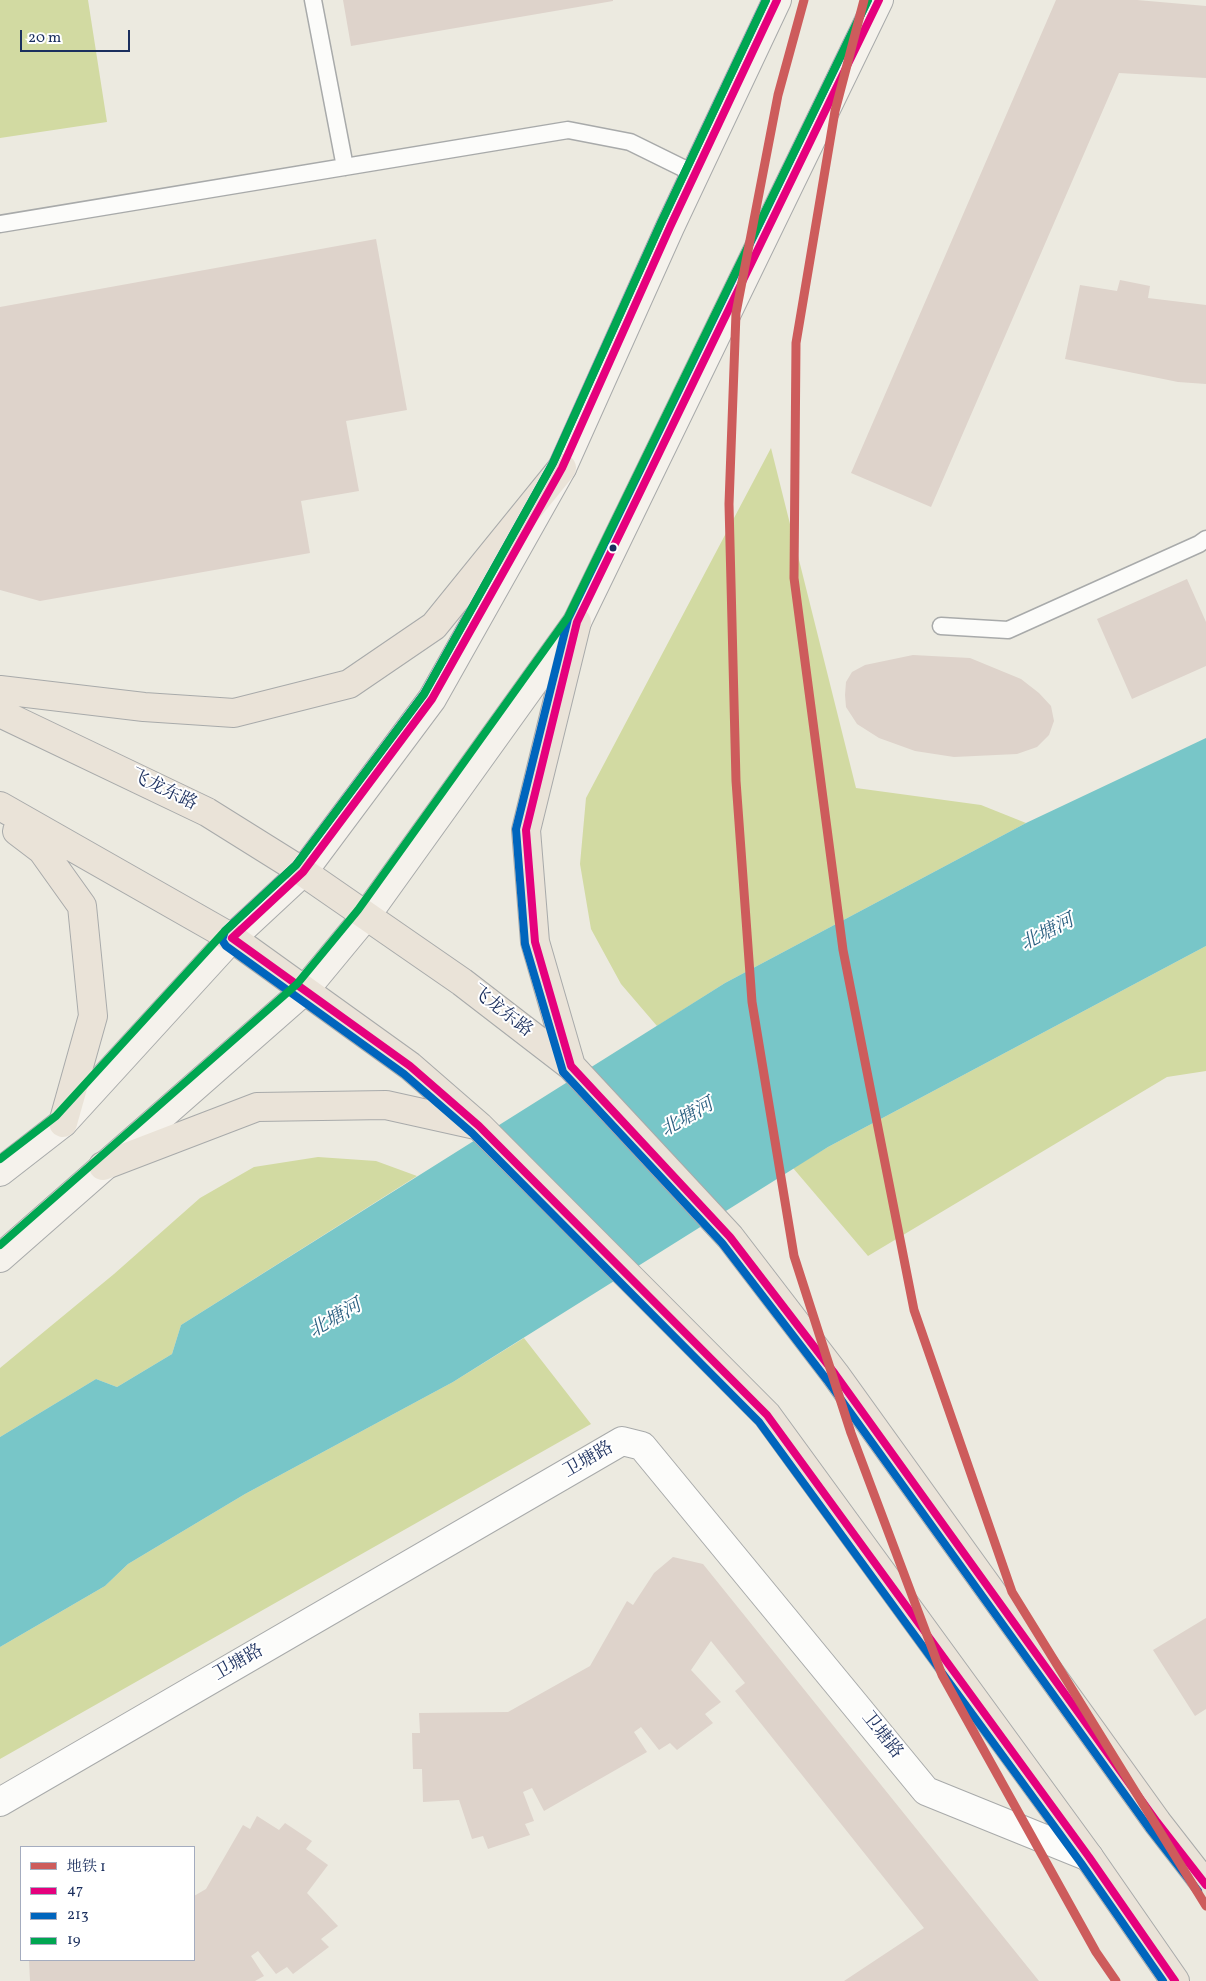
<!DOCTYPE html>
<meta charset="utf-8">
<style>
body{margin:0}
#map{position:relative;width:1206px;height:1981px;overflow:hidden;background:#eceae0;font-family:Vollkorn,"Noto Serif SC",serif}
canvas{display:block}
.legend{position:absolute;left:20px;top:1846px;width:175px;height:115px;box-sizing:border-box;background:#fff;border:1px solid #a4acbf;margin:0;padding:6px 9px;list-style:none;font-size:15px;color:#1b2f5e}
.legend li{display:flex;align-items:center;gap:10px;height:25px}
.legend b{width:25px;border:1px solid #a4acbf}
.scale{position:absolute;left:20px;top:30px;width:110px;height:22px;box-sizing:border-box;border:2px solid #1b2f5e;border-top:0;padding-left:6px;font-size:15px;line-height:18px;white-space:nowrap;color:#1b2f5e;-webkit-text-stroke:4px #fff;paint-order:stroke}
</style>
<div id="map">
<canvas width="1206" height="1981"></canvas>
<ul class="legend">
<li><b style="height:6px;background:#cd5c5c"></b>地铁 1</li>
<li><b style="height:6px;background:#e5007d"></b>47</li>
<li><b style="height:6px;background:#0065bd"></b>213</li>
<li><b style="height:6px;background:#00a651"></b>19</li>
</ul>
<div class="scale">20 m</div>
</div>
<script>
const context = document.querySelector('canvas').getContext('2d');
context.lineJoin = 'round';
function paint(path, color) {
  context.fillStyle = color;
  context.fill(path, 'evenodd');
}
function poly(rows) {
  const path = new Path2D();
  for (const r of rows) {
    path.moveTo(r[0], r[1]);
    for (let i = 2; i < r.length; i += 2) path.lineTo(r[i], r[i + 1]);
  }
  return path;
}
function trace(path, color, width, dash) {
  context.strokeStyle = color;
  context.lineWidth = width;
  context.lineCap = dash ? 'butt' : 'round';
  context.setLineDash(dash || []);
  context.stroke(path);
}
function label(font, color, halo, rows, align = 'center') {
  context.font = font + ' Vollkorn,"Noto Serif SC",serif';
  context.lineWidth = 4;
  context.setLineDash([]);
  context.textBaseline = 'middle';
  context.strokeStyle = halo;
  context.fillStyle = color;
  for (const [text, x, y, turn = 0] of rows) {
    context.save();
    context.translate(x, y);
    context.rotate((+turn || 0) * Math.PI / 180);
    context.textAlign = isNaN(turn) ? turn : align;
    if (halo) context.strokeText(text, 0, 0);
    context.fillText(text, 0, 0);
    context.restore();
  }
}
paint(poly([
 [0,0,88,0,107,122,0,138],
 [771,448,856,788,981,805,1026,823,725,983,657,1026,621,984,591,929,580,864,586,798],
 [1206,946,1206,1071,1167,1077,868,1256,793,1168,828,1147],
 [318,1157,376,1161,417,1176,181,1325,172,1354,117,1387,96,1379,0,1437,0,1368,114,1274,200,1198,254,1167],
 [524,1338,591,1424,0,1759,0,1647,105,1586,128,1564,245,1494,453,1382]
]), '#d2daa2');
paint(poly([
 [1206,738,1206,946,828,1147,453,1382,245,1494,128,1564,105,1586,0,1647,0,1437,96,1379,117,1387,172,1354,181,1325,725,983,1026,823]
]), '#78c6c8');
paint(poly([
 [343,0,613,0,613,1,351,46],
 [1056,0,1137,0,1206,6,1206,78,1119,73,931,507,851,473],
 [376,239,407,410,346,421,359,491,301,501,310,553,40,601,0,590,0,307],
 [1120,280,1150,286,1148,298,1206,305,1206,384,1178,382,1065,359,1080,285,1117,291],
 [1187,579,1206,622,1206,666,1132,699,1097,619],
 [913,655,970,658,1021,679,1039,693,1051,706,1054,721,1049,735,1037,747,1017,754,954,757,915,751,879,738,857,724,846,707,845,695,846,682,852,672,865,665],
 [673,1557,703,1564,1039,1981,844,1981,924,1928,735,1691,745,1683,711,1641,691,1670,721,1702,705,1714,713,1723,677,1750,670,1743,659,1750,641,1727,634,1732,647,1752,544,1811,532,1788,523,1792,534,1821,525,1824,530,1835,488,1849,483,1836,472,1839,459,1800,423,1802,422,1769,413,1769,412,1733,420,1733,419,1713,508,1712,590,1666,627,1601,633,1605,654,1573],
 [1206,1618,1206,1709,1195,1716,1153,1650],
 [257,1816,279,1830,285,1823,312,1841,306,1849,328,1865,307,1893,338,1926,321,1939,329,1947,293,1974,287,1967,276,1974,258,1951,251,1956,264,1976,255,1981,30,1981,29,1960,194,1960,194,1896,206,1889,243,1825,250,1829]
]), '#ded3cb');
const lane = poly([
 [313,0,345,167],
 [0,224,568,130,630,142,695,174],
 [941,626,1008,630,1199,544,1206,539]
]);
const street = poly([
 [0,1802,622,1441,642,1446,926,1791,1089,1857]
]);
const secondary = poly([
 [0,1172,63,1123,232,938,303,872,432,699,562,468,670,227,777,0],
 [0,1258,304,991,366,916,577,622,879,0]
]);
const primary = poly([
 [0,690,144,707,234,713,349,684,434,626,562,468],
 [0,713,207,812,303,872,462,982,571,1066,730,1237,835,1374,1157,1822,1206,1885],
 [0,806,232,938,410,1066,479,1126,767,1415,1089,1857,1175,1981],
 [17,831,42,850,82,906,93,1016,63,1123],
 [571,1066,535,942,526,830,577,622],
 [103,1166,257,1107,386,1105,476,1125]
]);
trace(lane, '#a8aaaa', 19);
trace(street, '#a8aaaa', 30);
trace(secondary, '#a8aaaa', 30);
trace(primary, '#a8aaaa', 30);
trace(lane, '#fcfcfa', 16);
trace(street, '#fcfcfa', 28);
trace(secondary, '#f5f2ec', 28);
trace(primary, '#eae3d8', 28);
trace(poly([
 [777,0,670,227,562,468,432,699,303,872,232,938,410,1066,479,1126,767,1415,1089,1857,1175,1981],
 [879,0,577,622,526,830,535,942,571,1066,730,1237,835,1374,1157,1822,1206,1885]
]), '#e5007d', 8);
trace(poly([
 [766,0,661,223,553,463,424,694,296,865,225,931,222,940,226,946,404,1074,472,1133,759,1422,1081,1863,1163,1981],
 [868,0,568,619,516,829,525,944,563,1072,722,1243,827,1380,1149,1828,1198,1891]
]), '#0065bd', 8);
trace(poly([
 [0,1159,56,1116,225,931,296,865,424,694,553,463,661,223,766,0],
 [0,1245,297,984,358,910,568,617,868,0]
]), '#00a651', 8);
trace(poly([
 [804,0,778,95,736,313,729,504,736,781,752,1002,794,1256,851,1433,942,1675,1096,1952,1116,1981],
 [864,0,835,111,796,343,794,578,843,950,914,1310,1012,1592,1206,1906]
]), '#cd5c5c', 9);
for (const [x, y, r, color] of [
 [613,548,4.5,"#1b2f5e"]
]) {
  const dot = new Path2D();
  dot.arc(x, y, r, 0, 2 * Math.PI);
  context.fillStyle = color;
  context.fill(dot);
  trace(dot, '#fff', 2);
}
label('18px', '#1b2f5e', '#fff', [
 ["飞龙东路",163,791,26],
 ["飞龙东路",501,1012,38],
 ["卫塘路",589,1461,-30],
 ["卫塘路",239,1664,-30],
 ["卫塘路",881,1736,51]
]);
label('italic 19px', '#2a5f80', '#fff', [
 ["北塘河",1048,934,-27],
 ["北塘河",688,1119,-30],
 ["北塘河",336,1320,-30]
]);
</script>
